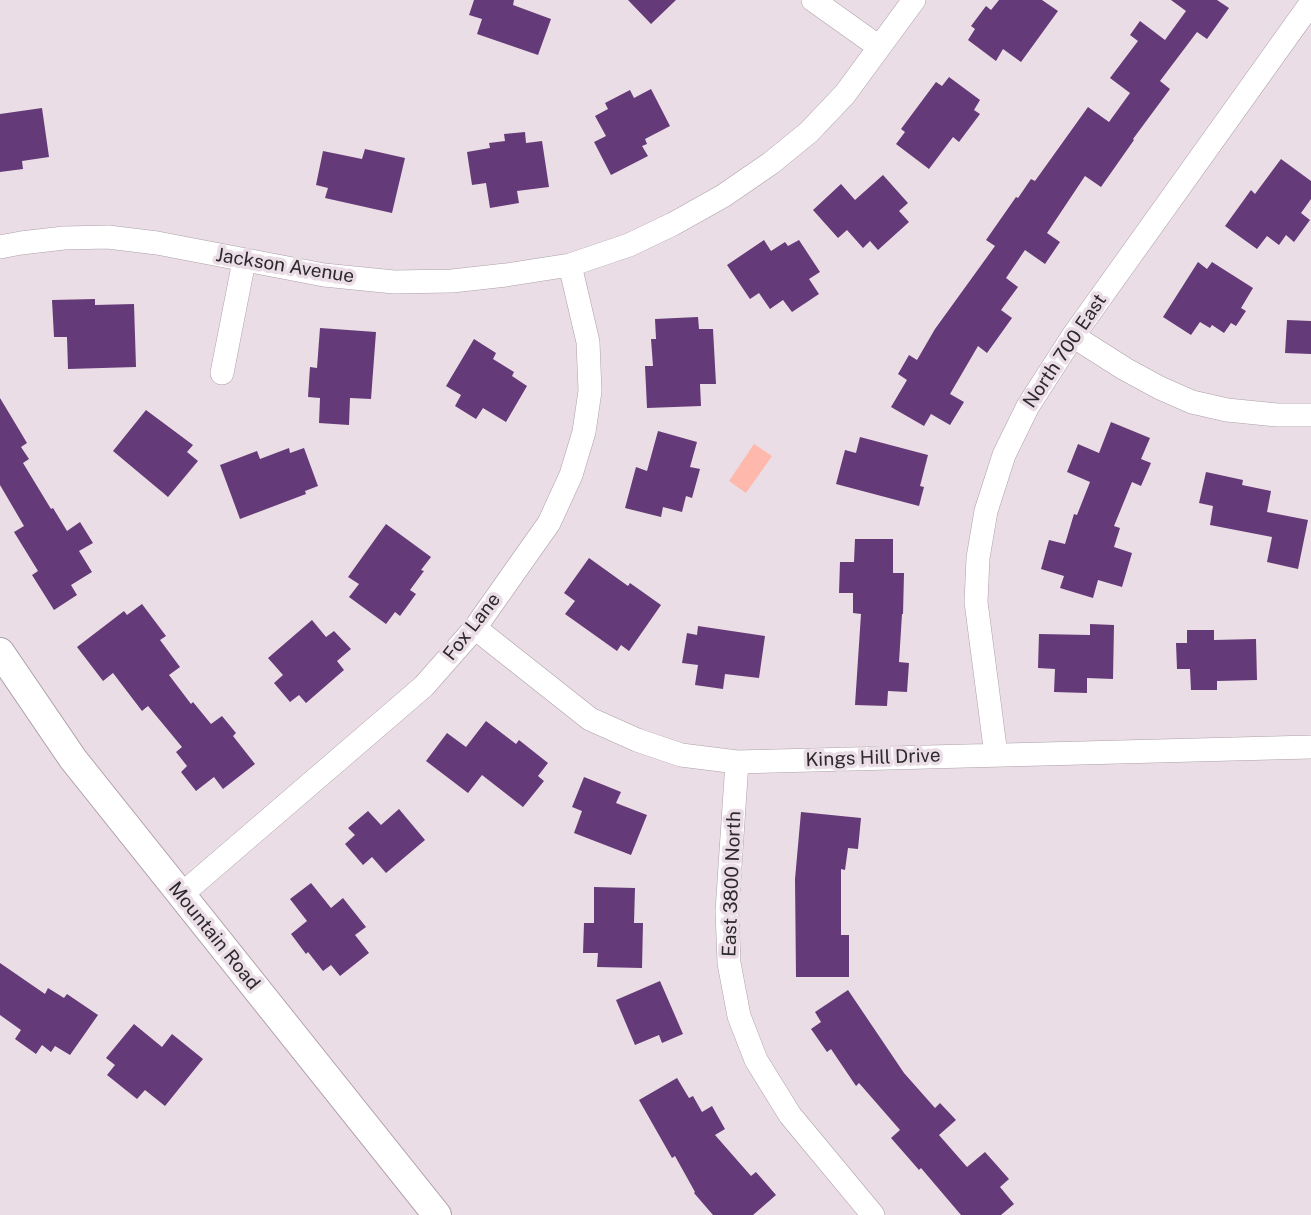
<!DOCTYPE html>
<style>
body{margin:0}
canvas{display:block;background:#eadde5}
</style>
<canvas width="1311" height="1215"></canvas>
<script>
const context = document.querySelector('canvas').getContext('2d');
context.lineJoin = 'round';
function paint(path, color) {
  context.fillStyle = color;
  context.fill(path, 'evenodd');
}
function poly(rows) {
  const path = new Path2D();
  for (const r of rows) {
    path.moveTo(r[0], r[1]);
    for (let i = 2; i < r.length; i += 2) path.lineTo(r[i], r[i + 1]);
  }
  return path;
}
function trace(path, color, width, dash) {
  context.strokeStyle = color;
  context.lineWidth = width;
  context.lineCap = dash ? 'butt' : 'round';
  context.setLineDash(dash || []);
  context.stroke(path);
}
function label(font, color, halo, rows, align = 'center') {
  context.font = font + ' "Public Sans",sans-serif';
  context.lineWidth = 7;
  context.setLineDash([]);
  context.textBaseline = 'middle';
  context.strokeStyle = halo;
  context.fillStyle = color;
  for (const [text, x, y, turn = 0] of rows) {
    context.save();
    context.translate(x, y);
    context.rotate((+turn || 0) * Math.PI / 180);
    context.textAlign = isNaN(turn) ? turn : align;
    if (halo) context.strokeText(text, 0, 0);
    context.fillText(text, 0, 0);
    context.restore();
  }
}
paint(poly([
 [754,444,772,456,746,493,729,481]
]), '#feb8ac');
paint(poly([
 [474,0,514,0,513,5,551,19,538,55,477,34,482,19,469,15],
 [628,0,676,0,651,24],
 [999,0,1042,0,1058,11,1021,62,1003,49,996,61,968,40,975,29,971,26,986,6,991,10],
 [1171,0,1217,0,1229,8,1207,39,1197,32,1160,81,1170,89,1133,139,1134,140,1101,187,1085,176,1047,233,1060,242,1045,264,1025,250,1006,278,1018,287,1001,310,1012,318,987,353,978,346,950,394,964,402,950,425,931,414,924,426,891,407,907,380,898,374,909,355,917,360,935,329,995,246,986,240,1016,197,1018,198,1031,179,1035,181,1088,107,1109,122,1130,93,1110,78,1138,41,1130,35,1140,21,1165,40,1186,11],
 [949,77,980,100,974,110,980,114,959,142,953,137,929,169,896,144,905,132,901,129,936,82,942,86],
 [651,89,670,126,645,139,647,144,642,146,648,156,611,175,594,142,606,136,595,116,608,109,605,103,630,90,634,98],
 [42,108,49,157,22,161,23,169,0,172,0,114],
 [525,132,526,143,542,141,549,187,517,191,519,203,490,208,486,183,472,185,467,152,490,148,489,143,505,141,504,134],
 [365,149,405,158,392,213,325,198,328,188,316,185,323,151,362,159],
 [1281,159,1311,181,1311,199,1301,213,1310,220,1294,242,1286,235,1279,245,1267,236,1257,249,1225,226,1251,190,1255,194],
 [883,175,908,203,899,211,909,222,878,250,870,241,863,248,847,230,838,238,813,210,841,184,855,200],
 [764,240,771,251,785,242,788,246,799,240,820,272,809,279,819,294,792,312,783,300,770,309,759,293,750,299,727,265],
 [1198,262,1207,269,1212,262,1253,288,1241,308,1246,311,1236,326,1231,323,1224,333,1212,325,1210,328,1200,322,1191,335,1163,317],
 [95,299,95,305,134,304,136,367,68,369,67,337,54,337,52,300],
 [698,317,699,329,713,329,716,384,700,384,701,406,647,408,645,366,653,366,651,339,656,339,655,319],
 [1287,320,1311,321,1311,354,1285,353],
 [320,328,376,332,371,399,350,398,349,425,319,423,320,398,308,397,310,367,317,368],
 [474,339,496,353,493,359,514,372,512,376,527,386,506,422,483,408,476,419,455,406,461,395,446,386],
 [0,398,27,443,21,447,29,459,23,463,51,509,53,508,67,531,80,522,93,543,79,551,92,572,71,585,77,595,54,610,32,575,38,571,14,532,24,526,0,485],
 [146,410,193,445,187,452,198,461,168,497,113,451],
 [1111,422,1150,438,1141,459,1151,463,1141,486,1132,482,1114,526,1120,528,1114,547,1132,553,1122,587,1098,580,1093,598,1060,588,1064,576,1041,569,1049,540,1065,544,1074,514,1077,515,1090,482,1067,472,1078,444,1099,453],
 [658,431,697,442,690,467,700,469,692,498,686,496,682,512,663,507,661,517,625,508,636,467,647,471],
 [860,437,928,455,920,486,924,487,919,506,836,484,845,450,856,453],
 [289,448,290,453,304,448,318,486,305,491,306,494,240,519,220,465,257,451,260,459],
 [1206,472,1243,480,1242,485,1271,491,1267,512,1308,520,1298,569,1267,562,1272,537,1210,525,1213,506,1199,503],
 [386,524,431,557,421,570,424,571,410,590,416,594,400,616,395,612,386,624,349,597,359,584,348,577],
 [855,539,893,539,893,573,904,573,903,614,902,614,899,662,909,663,907,692,888,691,887,706,855,705,861,614,853,613,853,593,839,593,840,562,854,562],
 [589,558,628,586,630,583,661,605,629,651,621,645,617,651,565,614,575,601,564,593],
 [142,604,166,636,160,640,180,667,169,675,191,704,193,702,211,724,222,716,236,733,233,736,255,764,223,789,214,777,196,791,181,772,187,766,176,752,182,747,148,706,142,711,113,673,103,681,77,647,124,611,127,615],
 [312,620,326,637,334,631,351,649,337,661,344,670,306,703,299,695,290,702,274,683,283,675,268,658],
 [1090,624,1114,625,1113,679,1087,678,1087,693,1054,692,1055,669,1038,668,1039,634,1090,635],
 [698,626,765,636,759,678,725,674,723,689,695,685,698,665,682,663,687,633,697,635],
 [1187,630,1214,630,1214,640,1256,639,1257,680,1217,681,1217,690,1191,690,1190,669,1177,669,1176,643,1187,643],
 [486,721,516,744,519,740,548,763,538,776,544,781,523,807,482,775,468,793,426,761,447,733,466,747],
 [584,777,621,792,616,803,647,815,631,855,574,833,582,811,572,807],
 [399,809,425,840,386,873,372,857,363,865,345,844,355,835,348,828,368,811,381,825],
 [801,812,861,818,858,849,848,848,845,870,841,869,841,935,849,935,849,977,796,977,795,879],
 [311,883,331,908,343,898,366,927,355,935,369,953,340,976,331,965,323,971,308,952,306,954,291,934,307,921,290,899],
 [594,887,635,888,634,923,643,923,642,968,597,967,598,953,583,953,584,923,594,923],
 [0,963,45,994,48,988,64,998,67,994,98,1015,70,1055,55,1046,51,1052,42,1045,36,1054,15,1039,21,1030,0,1015],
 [660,981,683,1034,662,1043,659,1035,635,1045,616,1000],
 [848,990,904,1073,935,1108,940,1103,956,1120,939,1135,967,1167,985,1152,1009,1179,1000,1187,1014,1204,1001,1215,961,1215,921,1168,919,1170,891,1138,900,1130,859,1083,856,1086,831,1049,827,1052,811,1029,821,1022,815,1012],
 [134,1024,162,1047,172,1034,203,1059,165,1106,145,1090,137,1099,107,1075,115,1065,106,1058],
 [677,1078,689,1098,693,1096,702,1112,712,1106,725,1129,715,1135,751,1176,756,1172,776,1195,753,1215,713,1215,694,1193,695,1192,675,1156,672,1158,639,1100]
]), '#653a78');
const minor = poly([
 [813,0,879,47],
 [0,247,21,243,64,238,108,237,157,243,324,275,394,282,452,281,506,275,570,265,629,245,673,224,723,196,771,163,809,132,845,94,914,0],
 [1073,336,1125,369,1160,388,1192,402,1227,410,1277,415,1311,415],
 [222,373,244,261],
 [475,628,590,719,637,740,681,755,737,762,1311,747],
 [996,755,976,602,978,558,986,511,1004,455,1028,406,1073,336,1311,3],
 [737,762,727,911,729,963,739,1016,756,1060,790,1115,873,1215],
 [181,895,424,686,475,628,549,523,571,475,584,432,590,391,588,342,570,265]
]);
const tertiary = poly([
 [0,652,73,759,437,1215]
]);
trace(minor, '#ada0a8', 24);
trace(tertiary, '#ada0a8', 30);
trace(minor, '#fff', 23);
trace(tertiary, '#fff', 28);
label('19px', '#2e292d', '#eadde5', [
 ["Jackson Avenue",285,266,9],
 ["North 700 East",1065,351,-56],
 ["Fox Lane",472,627,-52],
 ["Kings Hill Drive",873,758,-2],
 ["East 3800 North",732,884,-88],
 ["Mountain Road",214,936,51]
]);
</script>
